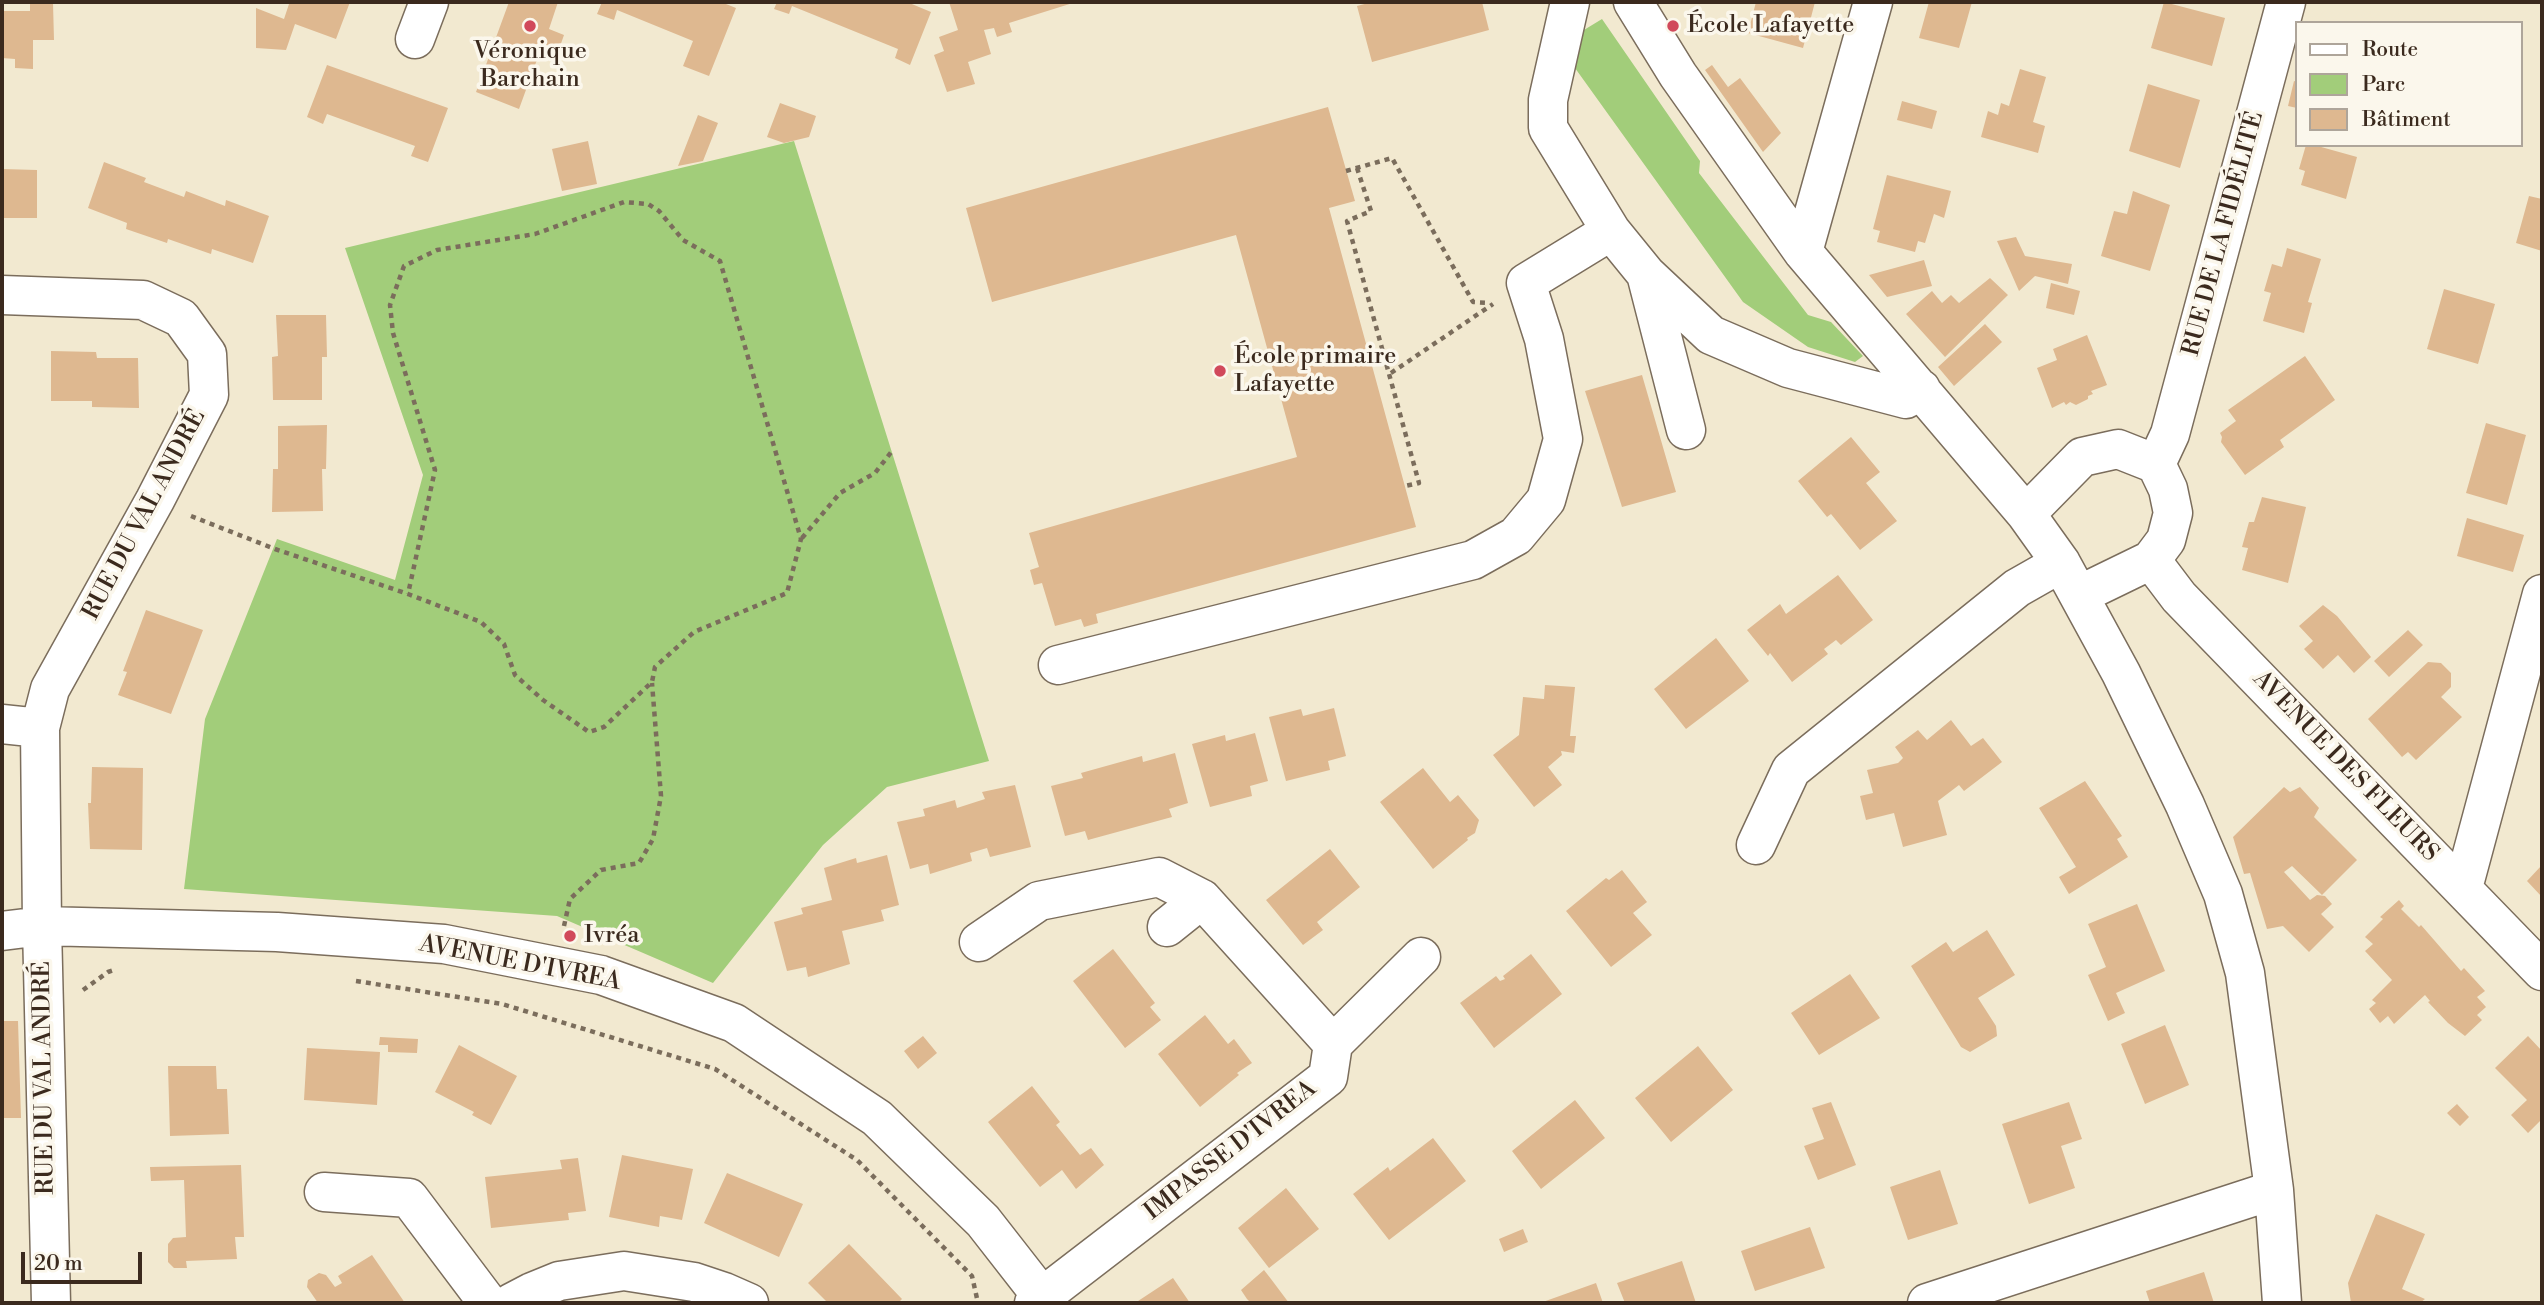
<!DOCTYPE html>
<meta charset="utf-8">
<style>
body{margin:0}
#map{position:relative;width:2544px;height:1305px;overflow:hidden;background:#f2e9d0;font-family:"Libre Bodoni",serif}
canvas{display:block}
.frame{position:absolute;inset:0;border:4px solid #3b2a1e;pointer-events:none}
.legend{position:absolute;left:2295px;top:21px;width:228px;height:126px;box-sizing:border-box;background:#fbf7ec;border:2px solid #aea59a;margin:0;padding:9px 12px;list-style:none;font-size:21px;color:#3b2a1e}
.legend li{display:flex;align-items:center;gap:14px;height:35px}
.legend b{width:35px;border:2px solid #aea59a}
.scale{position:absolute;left:21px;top:1252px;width:121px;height:32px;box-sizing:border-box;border:4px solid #3b2a1e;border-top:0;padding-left:9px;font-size:21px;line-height:24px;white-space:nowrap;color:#3b2a1e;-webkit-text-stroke:5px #fbf7ec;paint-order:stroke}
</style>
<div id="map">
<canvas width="2544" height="1305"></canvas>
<div class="frame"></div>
<ul class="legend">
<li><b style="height:9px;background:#fff"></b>Route</li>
<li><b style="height:19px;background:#a2cd7a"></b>Parc</li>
<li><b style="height:19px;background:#deb890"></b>Bâtiment</li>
</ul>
<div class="scale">20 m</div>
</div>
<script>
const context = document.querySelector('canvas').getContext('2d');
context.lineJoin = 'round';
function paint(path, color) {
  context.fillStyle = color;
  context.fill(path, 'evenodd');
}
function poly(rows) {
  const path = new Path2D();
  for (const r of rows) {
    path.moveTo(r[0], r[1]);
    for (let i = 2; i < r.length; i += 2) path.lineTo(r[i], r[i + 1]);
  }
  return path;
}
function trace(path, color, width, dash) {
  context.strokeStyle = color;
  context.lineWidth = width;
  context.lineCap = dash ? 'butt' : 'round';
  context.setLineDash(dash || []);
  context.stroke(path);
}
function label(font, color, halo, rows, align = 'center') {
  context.font = font + ' "Libre Bodoni",serif';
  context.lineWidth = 7;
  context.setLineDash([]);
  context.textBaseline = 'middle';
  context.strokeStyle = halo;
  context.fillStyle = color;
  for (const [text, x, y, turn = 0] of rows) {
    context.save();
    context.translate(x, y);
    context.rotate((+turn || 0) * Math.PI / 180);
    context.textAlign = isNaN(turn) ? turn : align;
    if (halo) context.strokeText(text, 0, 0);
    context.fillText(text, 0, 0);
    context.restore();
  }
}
paint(poly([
 [1602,19,1700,161,1699,173,1808,315,1831,322,1863,356,1855,362,1808,347,1743,302,1575,68,1579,33],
 [794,141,989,761,887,787,823,845,713,983,557,916,184,889,205,719,277,539,395,580,423,475,345,248]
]), '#a2cd7a');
paint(poly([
 [30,2,53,3,54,40,33,40,33,69,15,68,15,59,2,58,2,11,30,11],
 [284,2,350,2,336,39,295,24,286,50,256,48,256,8,284,19,289,4],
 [509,2,558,2,549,29,564,35,558,52,542,46,519,109,476,92],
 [602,2,721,2,736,8,709,76,683,66,693,41,617,10,614,20,597,14],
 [777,2,907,2,931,12,910,65,895,58,898,49,792,6,789,14,774,9],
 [949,2,1076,2,1009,23,1012,32,997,37,994,28,984,30,991,54,968,62,975,84,947,92,934,55,944,51,939,37,958,30],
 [1372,2,1482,2,1489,30,1372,62,1357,6],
 [1756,2,1815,2,1803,48,1748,33],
 [1929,2,1972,2,1959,48,1919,38],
 [2164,2,2225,18,2212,66,2151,48],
 [327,65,448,108,428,162,411,156,415,146,327,114,323,124,307,117],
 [1712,65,1728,87,1740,78,1781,133,1763,152,1705,70],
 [2020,69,2046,77,2033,122,2045,126,2038,153,1981,137,1988,111,1998,115,2001,103,2009,106],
 [2294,81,2297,82,2297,108,2288,106],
 [2148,84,2200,100,2180,168,2129,151],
 [1902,101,1937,111,1932,129,1897,120],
 [780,103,816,116,809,137,784,143,767,137],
 [1328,107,1355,201,1329,208,1416,527,1096,614,1098,623,1084,627,1081,619,1055,626,1042,583,1034,585,1030,570,1039,567,1029,533,1297,457,1236,235,992,302,966,208],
 [698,115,718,123,703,161,678,166],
 [588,141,597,184,562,191,552,149],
 [2306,145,2314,145,2357,157,2346,199,2301,185,2305,171,2299,169],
 [104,162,146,178,144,182,184,197,186,191,225,206,226,200,269,216,253,263,212,249,211,254,168,239,167,243,126,229,127,223,88,208],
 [2,169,37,170,37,218,2,218],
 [1887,175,1951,191,1944,218,1934,214,1925,243,1918,241,1915,252,1877,242,1880,231,1873,229],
 [2133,191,2170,205,2150,271,2101,256,2114,211,2127,214],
 [2529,196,2542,199,2542,251,2516,243],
 [2016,237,2025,256,2072,264,2068,284,2035,276,2019,291,1997,241],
 [2287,248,2321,259,2308,302,2312,303,2304,333,2263,321,2271,293,2264,291,2272,264,2282,267],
 [1924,260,1932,286,1887,297,1869,275],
 [1990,278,2008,295,1945,357,1906,314,1932,291,1942,303,1951,295,1959,303],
 [2051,283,2080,291,2074,315,2046,308],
 [2444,289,2495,304,2478,364,2427,349],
 [276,315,326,315,327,357,322,357,322,400,273,400,272,357,278,356],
 [1985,324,2002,342,1954,386,1938,367],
 [2087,335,2107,385,2091,391,2093,394,2088,396,2088,399,2076,405,2070,402,2066,405,2064,402,2052,408,2037,368,2057,360,2053,349],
 [51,351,96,352,97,358,138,358,139,408,92,407,92,401,51,401],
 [2305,356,2335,400,2280,440,2284,447,2245,475,2221,442,2222,437,2220,433,2236,421,2228,410],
 [1642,375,1676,492,1622,507,1585,391],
 [2486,423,2526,435,2507,505,2466,493],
 [327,425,326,469,322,469,323,511,272,512,273,469,278,469,278,426],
 [1851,437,1880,472,1866,483,1897,521,1860,550,1831,514,1827,517,1798,481],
 [2262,497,2306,507,2288,583,2242,570,2248,548,2242,547,2249,522,2254,522],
 [2467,518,2524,535,2513,572,2457,556],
 [1838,575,1873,620,1841,645,1836,640,1824,649,1828,654,1792,682,1770,653,1768,656,1747,630,1780,604,1786,614],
 [2323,605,2337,616,2371,657,2354,673,2338,655,2323,669,2304,649,2313,641,2299,626],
 [146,610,203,630,171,714,118,695,127,672,123,671],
 [2408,630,2423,645,2389,677,2374,661],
 [1716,638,1749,681,1686,729,1654,689],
 [2428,662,2441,663,2451,673,2451,687,2441,697,2462,717,2416,760,2408,752,2402,757,2368,719],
 [1545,685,1575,687,1570,736,1576,736,1574,753,1561,751,1562,755,1548,767,1562,785,1534,807,1493,755,1519,735,1523,697,1544,699],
 [1334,708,1346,756,1328,761,1330,770,1286,781,1269,717,1301,709,1303,716],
 [1951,720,1971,746,1983,738,2002,762,1964,791,1959,785,1938,801,1947,835,1903,847,1894,813,1866,820,1860,796,1873,793,1867,770,1898,763,1903,758,1895,747,1918,730,1927,740],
 [1255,733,1268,781,1250,786,1252,796,1210,807,1192,744,1225,735,1226,741],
 [1175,753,1188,803,1169,809,1172,817,1088,840,1085,831,1065,836,1051,786,1083,778,1081,773,1142,756,1143,762],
 [92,767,143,768,142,850,90,849,88,803,91,803],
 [1423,768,1450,802,1458,795,1479,820,1475,833,1467,838,1468,840,1433,869,1380,802],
 [2085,781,2122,836,2117,839,2128,857,2069,894,2059,877,2076,867,2039,808],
 [1015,785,1031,847,990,857,987,848,970,853,972,861,930,874,928,864,910,869,897,822,925,816,923,809,955,800,957,808,985,799,982,792],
 [2284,787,2290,792,2300,787,2319,808,2314,817,2357,860,2322,895,2292,866,2284,872,2310,900,2317,895,2325,896,2332,904,2321,914,2334,927,2309,952,2283,926,2267,929,2250,873,2244,874,2233,837],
 [1330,849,1360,887,1317,922,1323,930,1303,945,1266,900],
 [887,855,899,905,881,910,884,921,842,931,850,964,808,977,806,967,787,971,774,922,803,914,801,908,832,900,824,868,856,858,857,863],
 [2542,865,2542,897,2527,881],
 [1622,870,1647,902,1633,913,1652,935,1611,967,1566,911,1606,878,1609,880],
 [2399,900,2404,906,2401,909,2419,927,2421,925,2461,971,2464,968,2485,991,2477,997,2486,1007,2477,1015,2482,1020,2465,1036,2448,1023,2428,1002,2430,1001,2425,995,2394,1024,2388,1016,2380,1023,2369,1009,2376,1003,2372,1000,2392,980,2365,951,2373,944,2365,937,2383,919,2380,917],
 [2137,904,2165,971,2116,993,2125,1013,2108,1021,2088,975,2106,967,2088,924],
 [1987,930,2015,975,1978,998,1996,1026,1997,1036,1970,1052,1961,1047,1911,966,1946,942,1953,952],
 [1113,949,1155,1003,1150,1007,1161,1020,1125,1048,1073,981],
 [1531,954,1562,994,1494,1048,1460,1003,1496,976,1500,981,1505,979,1503,976],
 [1850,974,1880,1018,1819,1055,1791,1013],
 [1205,1015,1228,1044,1234,1039,1252,1063,1237,1073,1239,1075,1200,1107,1158,1054],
 [2,1021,18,1021,21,1118,2,1118],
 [2165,1025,2189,1085,2145,1104,2121,1044],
 [923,1036,937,1053,918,1069,904,1051],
 [2528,1036,2542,1051,2542,1119,2528,1133,2511,1115,2527,1100,2495,1068],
 [380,1037,418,1039,417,1053,388,1052,388,1045,379,1045],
 [459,1045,517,1076,491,1125,472,1115,474,1112,435,1092],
 [1698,1046,1733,1090,1671,1142,1635,1098],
 [307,1048,380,1052,377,1105,304,1100],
 [168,1066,216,1066,217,1089,227,1089,229,1134,170,1136],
 [1032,1086,1060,1122,1056,1125,1080,1155,1091,1148,1104,1165,1076,1189,1062,1170,1040,1187,988,1122],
 [1575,1100,1605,1138,1541,1189,1512,1151],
 [1831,1102,1856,1165,1818,1180,1804,1146,1824,1139,1812,1108],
 [2069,1102,2082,1139,2061,1146,2075,1188,2029,1204,2002,1124],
 [2457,1104,2469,1117,2460,1126,2447,1113],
 [1433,1138,1466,1181,1389,1240,1353,1194,1388,1167,1390,1171],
 [622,1155,693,1169,682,1220,660,1216,659,1227,609,1217],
 [578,1158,586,1211,568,1213,569,1220,491,1228,485,1177,562,1169,560,1160],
 [241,1165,244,1237,235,1237,237,1259,186,1261,187,1268,174,1268,168,1262,168,1244,173,1238,186,1237,184,1180,151,1181,150,1167],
 [1940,1170,1958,1224,1908,1240,1890,1187],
 [727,1173,803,1204,779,1257,704,1223],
 [1286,1188,1319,1229,1269,1268,1238,1228],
 [2376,1214,2425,1234,2402,1289,2425,1299,2420,1303,2351,1303,2348,1283],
 [1810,1227,1825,1268,1755,1291,1741,1251],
 [1523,1229,1528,1242,1504,1252,1499,1239],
 [849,1244,902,1299,898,1303,828,1303,808,1283],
 [372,1255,405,1303,318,1303,307,1287,308,1280,319,1273,326,1275,335,1287,342,1283,338,1276],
 [1682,1261,1696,1303,1625,1303,1617,1283],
 [1264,1270,1271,1279,1289,1303,1251,1303,1247,1299,1241,1290],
 [2204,1272,2214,1303,2150,1303,2146,1291],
 [1173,1278,1190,1303,1135,1303],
 [1596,1283,1603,1303,1540,1303]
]), '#deb890');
const minor = poly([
 [1570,2,1548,100,1548,128,1611,231,1646,274,1711,335,1788,368,1906,399,1921,389],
 [1633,2,1678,75,1803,252,2026,514,2061,563,2121,673,2185,805,2223,894,2245,973,2274,1190,2282,1303],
 [415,39,429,2],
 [1803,252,1873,2],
 [1646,274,1686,430],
 [2,295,143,300,181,318,207,354,209,395,155,500,50,689,40,728,42,926,51,1303],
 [2156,464,2170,434,2286,2],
 [2026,514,2082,457,2118,449,2156,464,2168,489,2173,513,2166,540,2151,560,2079,595],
 [2151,560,2179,597,2542,971],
 [1058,665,1473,560,1516,536,1546,500,1563,439,1544,339,1526,283,1611,231],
 [2,724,40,728],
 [1756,845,1791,770,2017,588,2061,563],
 [2463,888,2542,594],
 [1167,927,1202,899,1333,1044],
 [2,931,42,926,277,932,444,944,601,975,734,1023,877,1118,983,1221,1047,1303],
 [979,942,1039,901,1159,877,1202,899],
 [324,1192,409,1198,488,1303],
 [511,1303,532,1292,559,1281,624,1271,694,1282,724,1292,749,1303],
 [1034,1303,1328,1077,1333,1044,1421,957],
 [1927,1303,2274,1190]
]);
trace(minor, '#7b6d5c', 41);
trace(poly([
 [1357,168,1371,211,1347,221,1419,483,1405,486],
 [1346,171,1392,158,1473,302,1490,303],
 [1391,373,1493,304],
 [191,516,275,549,408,594,481,622,504,644,515,675,543,700,589,732,604,727,652,682,655,667,694,632,787,593,801,539,720,261,683,240,659,211,648,204,624,202,535,234,437,250,404,266,390,305,393,333,435,470,408,594],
 [802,538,840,493,875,473,892,451],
 [564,926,570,899,601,870,639,863,653,839,661,796,652,683],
 [356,981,502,1004,715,1069,857,1160,972,1276,978,1303],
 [83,990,108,972,114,970]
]), '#7b6d5c', 4.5, [5, 5]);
trace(minor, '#fff', 38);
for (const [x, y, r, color] of [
 [530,26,7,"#d1495b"],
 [1673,26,7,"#d1495b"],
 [1220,371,7,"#d1495b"],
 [570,936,7,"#d1495b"]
]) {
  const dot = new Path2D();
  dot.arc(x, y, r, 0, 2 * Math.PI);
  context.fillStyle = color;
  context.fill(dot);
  trace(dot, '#fbf7ec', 2.5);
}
label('24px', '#3b2a1e', '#fbf7ec', [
 ["École Lafayette",1687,26],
 ["Véronique",530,52,"center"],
 ["Barchain",530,80,"center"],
 ["École primaire",1234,357],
 ["Lafayette",1234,385],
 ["Ivréa",584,936]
], 'left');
label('24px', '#3b2a1e', '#fbf7ec', [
 ["RUE DE LA FIDÉLITÉ",2224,234,-75],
 ["RUE DU VAL ANDRÉ",145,515,-62],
 ["AVENUE DES FLEURS",2345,767,46],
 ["AVENUE D'IVREA",520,964,11],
 ["RUE DU VAL ANDRÉ",45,1078,-91],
 ["IMPASSE D'IVREA",1231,1151,-38]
]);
</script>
